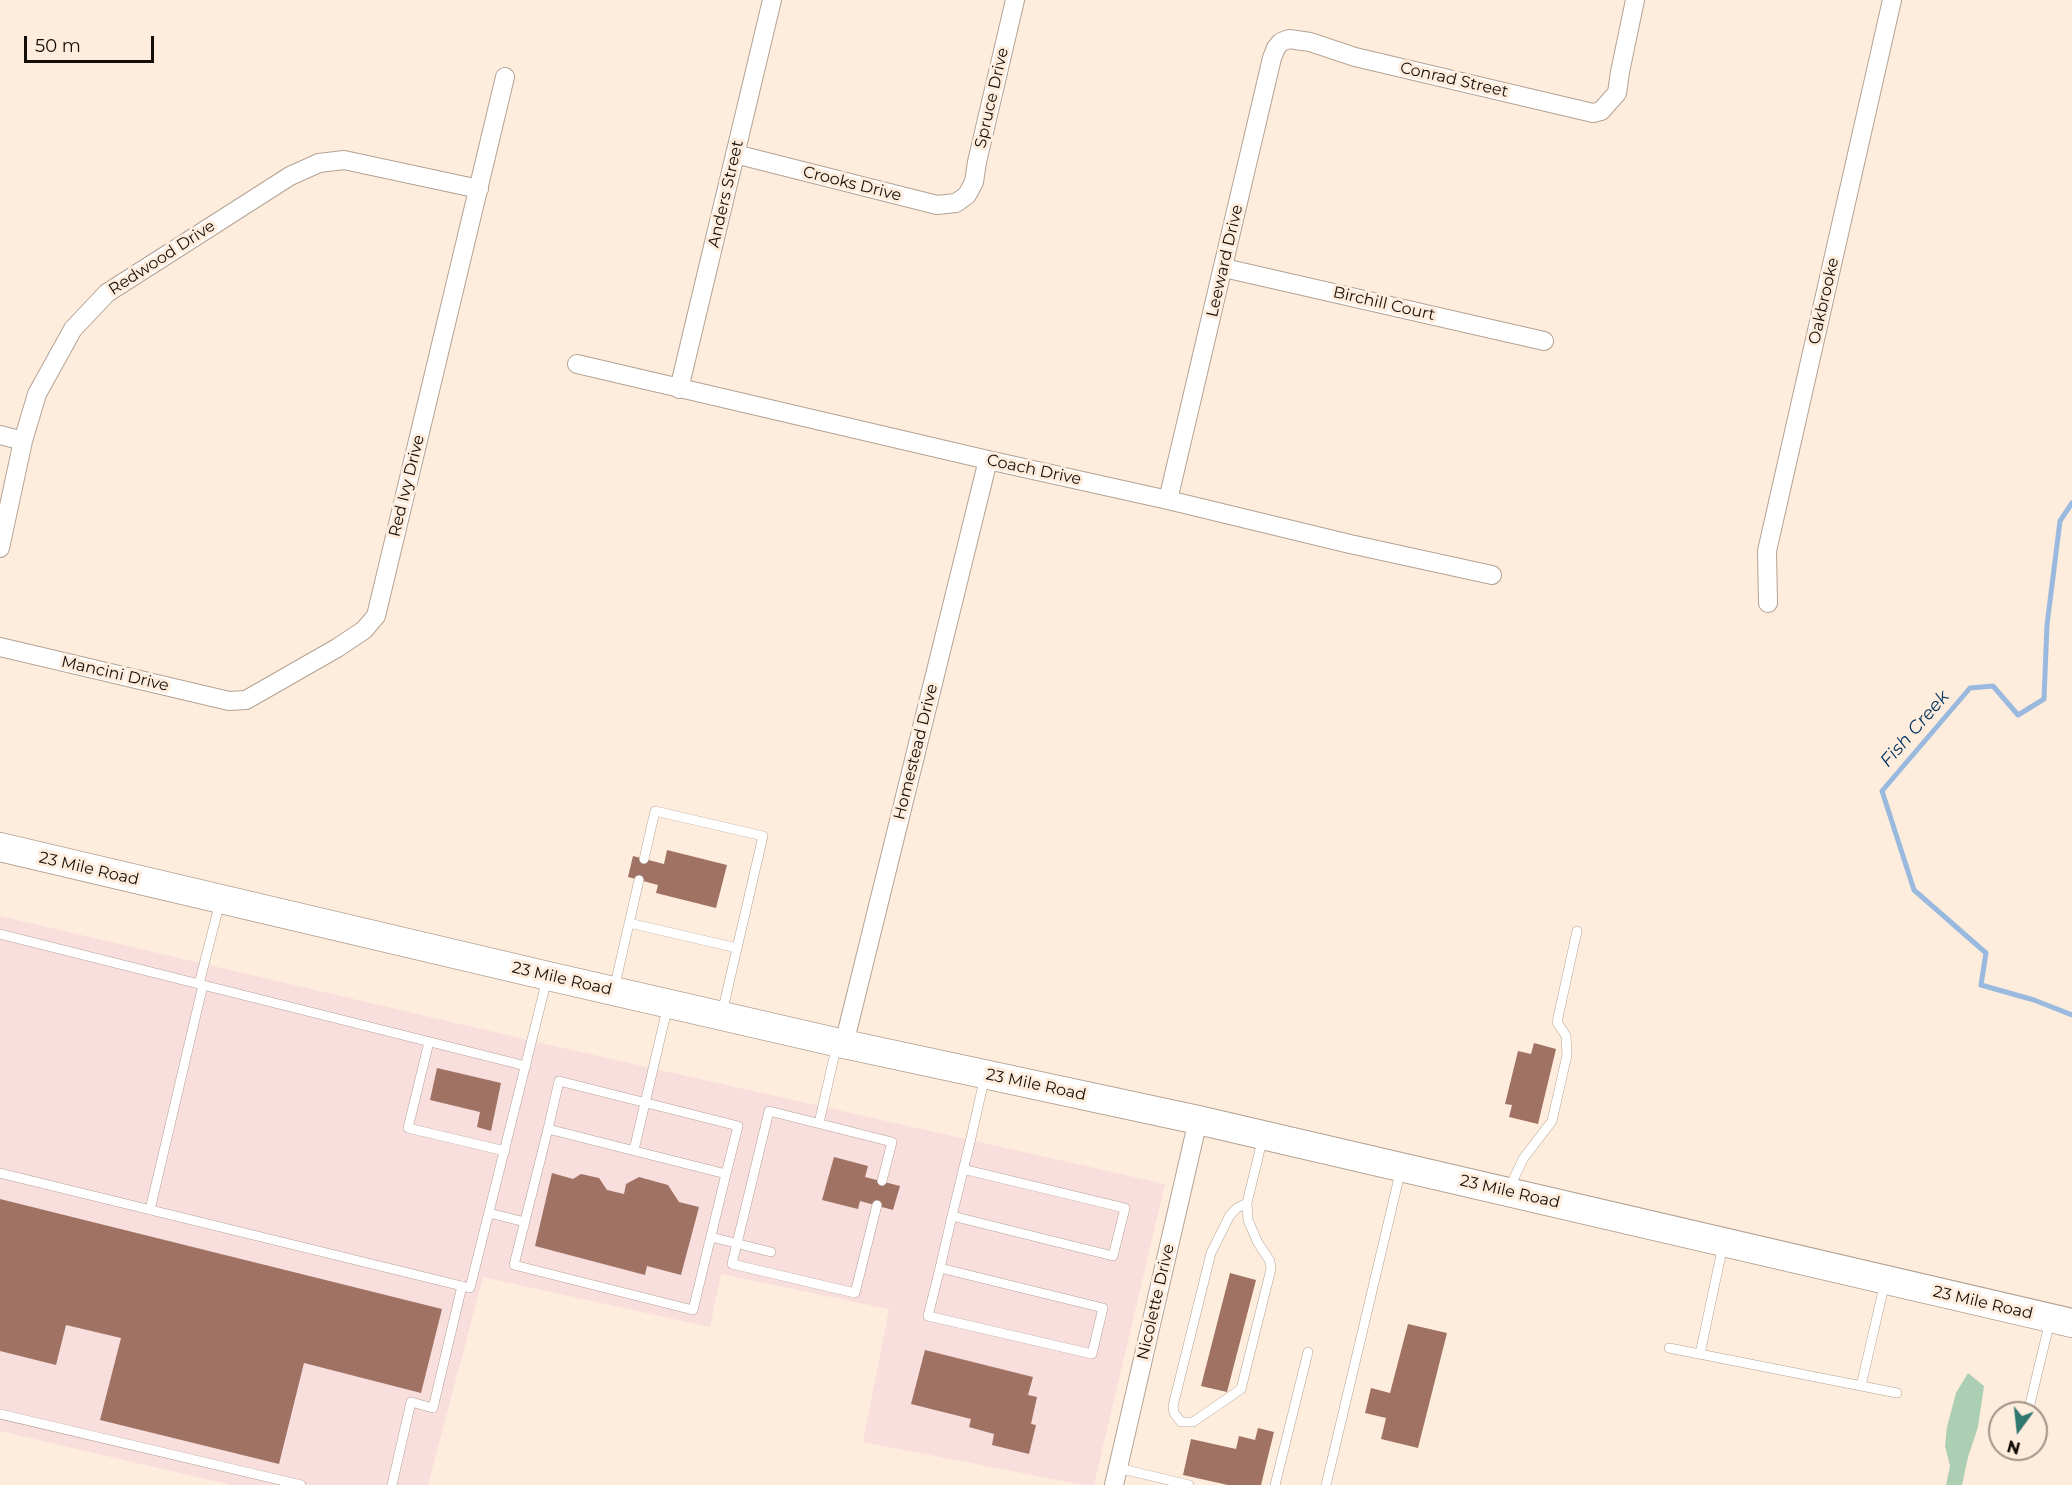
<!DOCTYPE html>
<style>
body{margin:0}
#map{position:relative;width:2072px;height:1485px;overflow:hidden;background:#feecdc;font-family:Montserrat,sans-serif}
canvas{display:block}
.north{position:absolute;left:1988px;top:1401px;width:60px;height:60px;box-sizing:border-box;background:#feecdc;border:2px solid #a09387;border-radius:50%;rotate:195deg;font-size:16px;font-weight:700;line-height:24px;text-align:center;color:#140e08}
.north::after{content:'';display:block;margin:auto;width:21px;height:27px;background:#307770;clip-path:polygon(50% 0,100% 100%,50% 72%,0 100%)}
.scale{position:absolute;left:24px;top:36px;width:130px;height:27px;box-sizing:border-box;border:3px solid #140e08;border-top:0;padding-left:8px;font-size:18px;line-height:21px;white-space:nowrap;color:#140e08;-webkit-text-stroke:4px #feecdc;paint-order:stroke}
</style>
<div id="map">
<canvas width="2072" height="1485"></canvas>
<div class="north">N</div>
<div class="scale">50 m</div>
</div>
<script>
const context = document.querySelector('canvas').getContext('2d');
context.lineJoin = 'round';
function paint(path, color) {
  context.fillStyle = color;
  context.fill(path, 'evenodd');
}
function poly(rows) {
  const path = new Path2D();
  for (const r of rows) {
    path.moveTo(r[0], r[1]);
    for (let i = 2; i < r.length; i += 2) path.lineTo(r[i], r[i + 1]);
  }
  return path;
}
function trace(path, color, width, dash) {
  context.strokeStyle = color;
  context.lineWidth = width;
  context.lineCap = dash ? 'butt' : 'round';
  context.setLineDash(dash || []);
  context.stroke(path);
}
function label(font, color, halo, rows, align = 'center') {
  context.font = font + ' Montserrat,sans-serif';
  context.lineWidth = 6;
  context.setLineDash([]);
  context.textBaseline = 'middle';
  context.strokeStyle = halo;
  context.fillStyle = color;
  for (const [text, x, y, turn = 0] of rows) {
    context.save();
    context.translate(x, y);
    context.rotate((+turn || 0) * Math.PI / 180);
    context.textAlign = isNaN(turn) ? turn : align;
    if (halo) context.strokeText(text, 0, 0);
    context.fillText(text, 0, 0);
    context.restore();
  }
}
paint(poly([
 [0,916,545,1044,1165,1184,1094,1485,1084,1485,863,1442,889,1309,721,1274,710,1327,483,1277,428,1485,231,1485,0,1431]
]), '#f9dede');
paint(poly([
 [1968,1373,1984,1386,1978,1427,1968,1457,1962,1485,1946,1485,1950,1466,1945,1446,1947,1427,1956,1393]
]), '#acceb2');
trace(poly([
 [2072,503,2060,521,2047,625,2044,699,2018,715,1993,686,1970,688,1882,791,1914,890,1986,953,1981,985,2034,1000,2072,1015]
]), '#99bade', 5);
paint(poly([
 [667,850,727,865,716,908,656,893,658,885,628,877,633,856,664,864],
 [1534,1043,1556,1049,1538,1124,1509,1117,1512,1105,1505,1104,1518,1051,1531,1054],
 [437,1068,501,1083,491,1131,477,1127,480,1112,430,1100],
 [834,1157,868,1166,865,1177,900,1186,893,1210,860,1201,858,1209,822,1200],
 [552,1173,573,1179,581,1174,599,1178,607,1190,624,1194,626,1184,639,1177,668,1185,679,1202,699,1207,681,1275,647,1266,645,1275,535,1246],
 [0,1199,442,1309,421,1393,304,1363,279,1464,100,1420,121,1338,66,1325,56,1365,0,1351],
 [1230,1273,1256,1280,1227,1392,1201,1386],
 [1408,1324,1447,1333,1418,1448,1381,1439,1386,1418,1365,1413,1371,1388,1390,1393],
 [925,1350,1033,1377,1028,1395,1037,1397,1031,1424,1036,1425,1029,1454,992,1445,994,1434,969,1427,971,1419,911,1404],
 [1258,1428,1274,1432,1261,1485,1228,1485,1183,1475,1191,1439,1236,1449,1239,1436,1255,1440]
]), '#a07264');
const service = poly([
 [644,859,655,811,763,836,722,1013],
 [629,923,737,948],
 [0,934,526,1066],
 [199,984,220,902],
 [614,989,639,880],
 [429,1042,408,1128,505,1151],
 [819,1123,837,1044],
 [548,1129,726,1174,693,1310,514,1265,548,1129],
 [548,1129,559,1081,738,1126,726,1174],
 [634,1150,668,1005],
 [0,1173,470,1288,547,979],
 [1509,1189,1523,1159,1552,1121,1567,1055,1566,1036,1557,1022,1577,931],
 [1247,1203,1248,1220,1258,1243,1270,1261,1271,1269,1241,1389,1193,1422,1181,1422,1174,1413,1173,1406,1211,1253,1230,1215,1237,1208,1247,1203,1263,1137],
 [877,1205,855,1293,732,1264,769,1111,892,1142,882,1181],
 [150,1210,203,985],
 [489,1213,525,1222],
 [952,1216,1113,1256,1125,1208,963,1169],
 [711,1237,771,1252],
 [940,1268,1103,1308,1092,1354,928,1316,940,1268,952,1216,971,1138,985,1076],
 [1669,1348,1897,1393],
 [1700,1354,1723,1245],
 [1861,1386,1885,1282],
 [2028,1412,2050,1321],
 [0,1414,301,1485],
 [1118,1468,1189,1485],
 [392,1485,411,1402,433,1408,462,1286],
 [1275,1485,1308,1352],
 [1326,1485,1401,1169]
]);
const minor = poly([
 [735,154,937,205,956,203,967,195,974,182,977,162,1015,0],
 [1224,268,1544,341],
 [577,364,988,460,1168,500,1350,544,1492,575],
 [679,389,772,0],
 [0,435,23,441],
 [1168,500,1272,58,1276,48,1281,42,1289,39,1310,42,1355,57,1593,113,1601,111,1617,93,1620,72,1635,0],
 [0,548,23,441,37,394,73,329,107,293,290,176,319,163,344,160,479,189],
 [1768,603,1767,551,1892,0],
 [0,647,229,701,246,700,337,648,364,630,376,616,505,77],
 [844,1044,988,460],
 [1114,1485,1198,1120]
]);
const primary = poly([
 [0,847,548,976,844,1044,1198,1120,2072,1323]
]);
trace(service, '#b4a394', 10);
trace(minor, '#b4a394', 20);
trace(primary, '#b4a394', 30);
trace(service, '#fff', 9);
trace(minor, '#fff', 18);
trace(primary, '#fff', 28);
label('16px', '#140e08', '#feecdc', [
 ["Conrad Street",1454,80,13],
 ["Spruce Drive",992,98,-77],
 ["Crooks Drive",852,184,14],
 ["Anders Street",726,194,-77],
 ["Redwood Drive",162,258,-33],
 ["Leeward Drive",1225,261,-77],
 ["Oakbrooke",1824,301,-77],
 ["Birchill Court",1384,304,13],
 ["Coach Drive",1034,470,12],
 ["Red Ivy Drive",407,486,-76],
 ["Mancini Drive",115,674,13],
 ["Homestead Drive",916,752,-76],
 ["23 Mile Road",89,869,13],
 ["23 Mile Road",562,979,13],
 ["23 Mile Road",1036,1085,12],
 ["23 Mile Road",1510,1192,13],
 ["Nicolette Drive",1156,1302,-77],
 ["23 Mile Road",1983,1303,13]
]);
label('italic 18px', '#033764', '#feecdc', [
 ["Fish Creek",1915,729,-49]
]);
</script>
